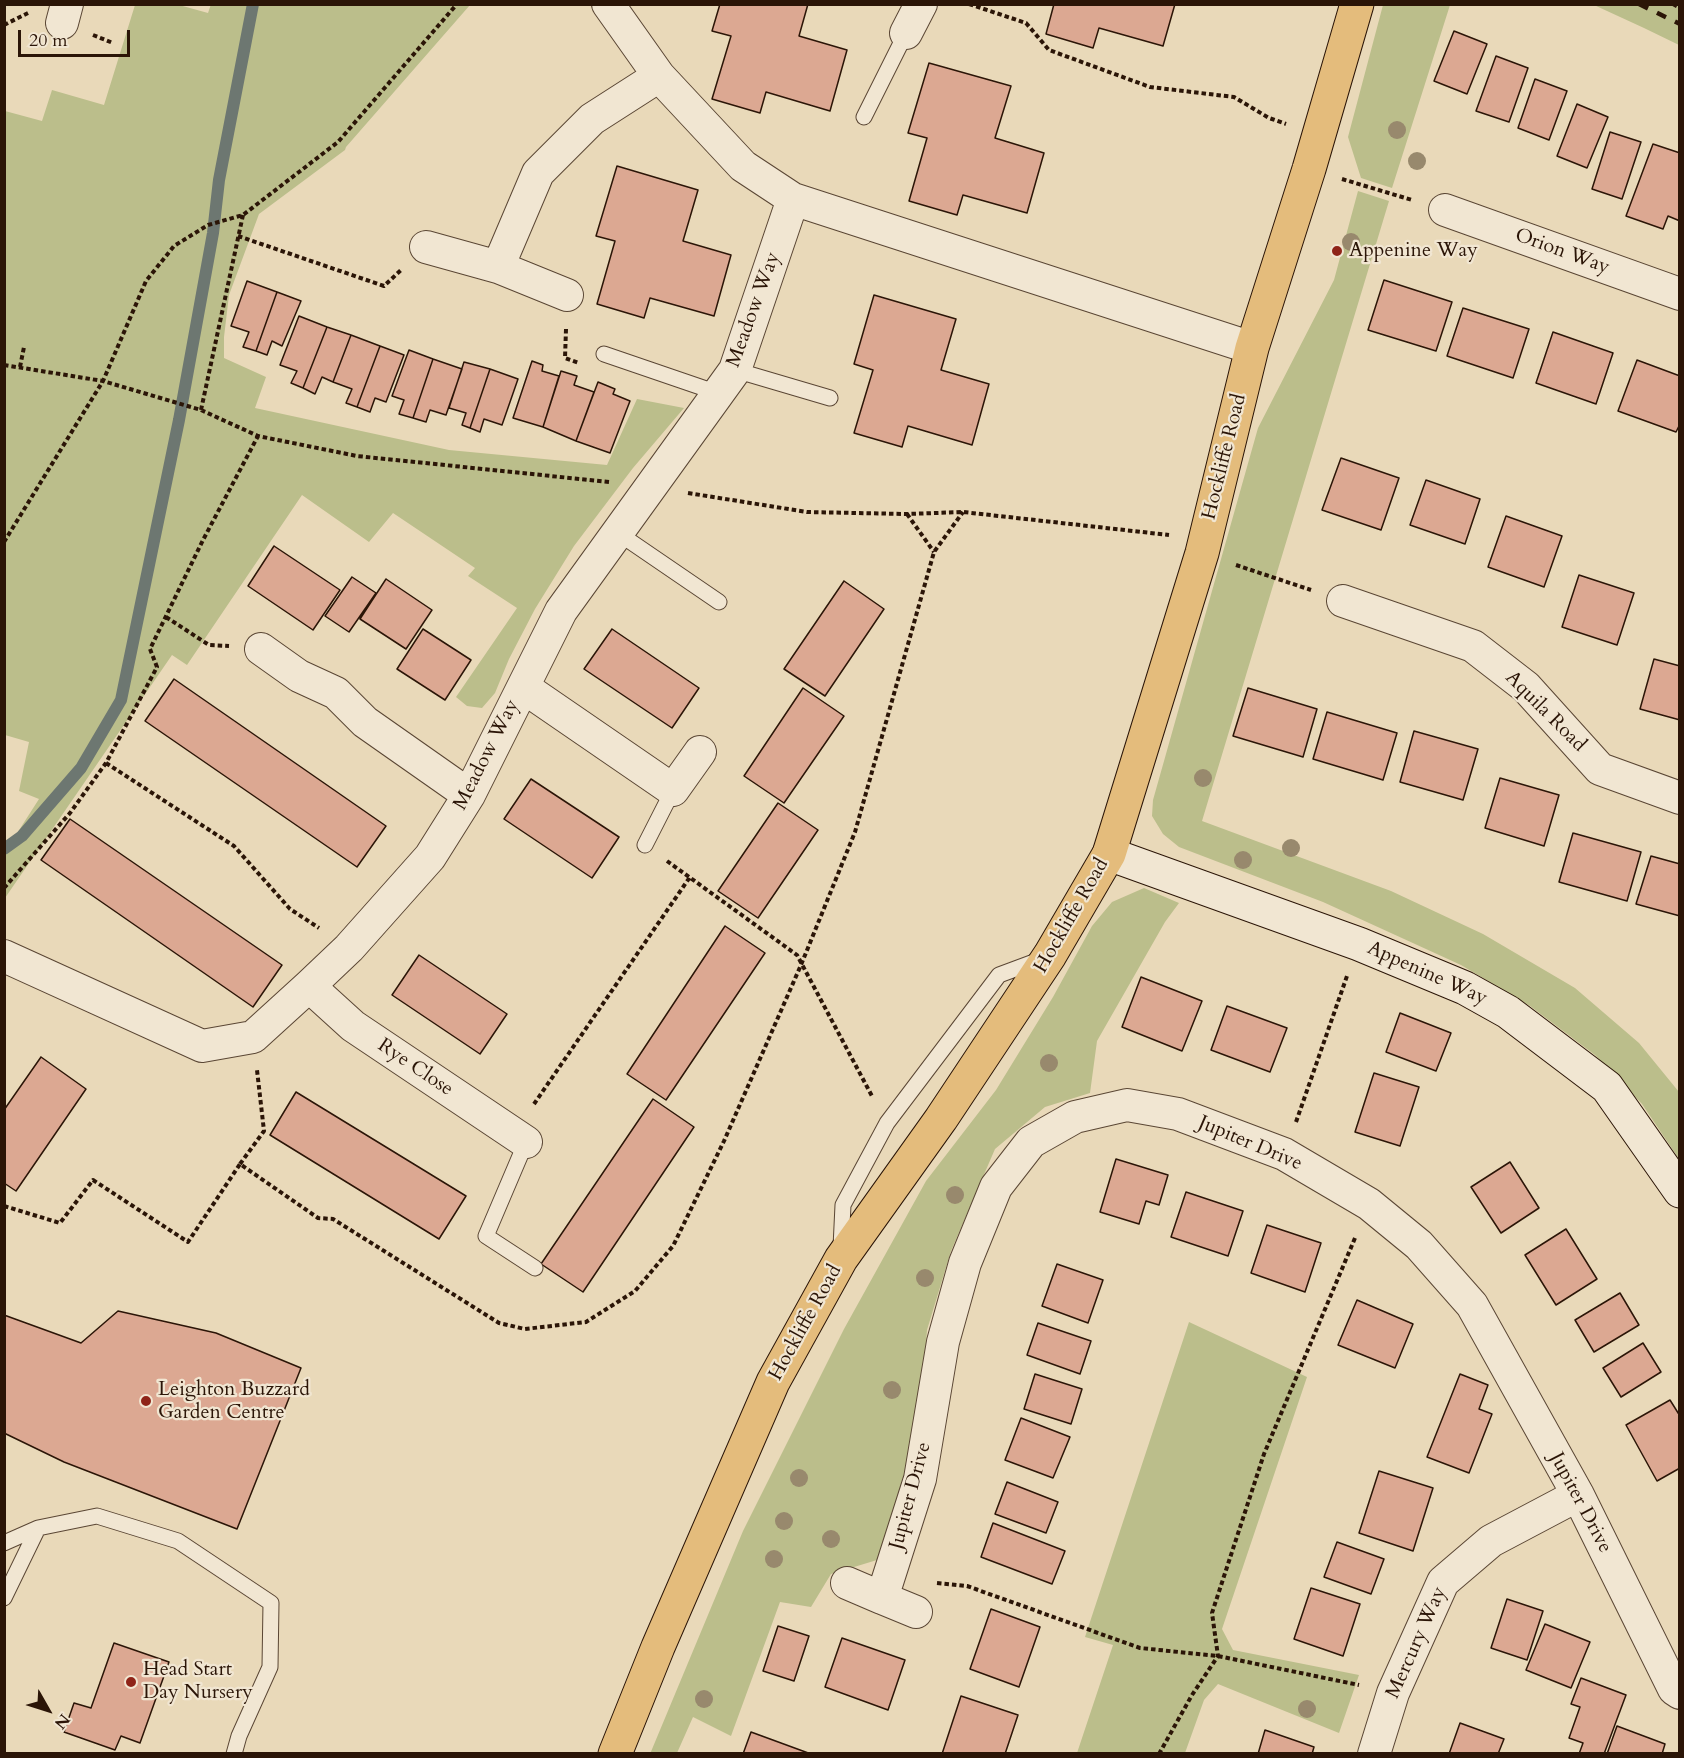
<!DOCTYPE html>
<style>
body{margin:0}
#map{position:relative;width:1684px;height:1758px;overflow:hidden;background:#e9d9b9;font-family:Cardo,serif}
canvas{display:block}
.frame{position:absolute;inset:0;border:6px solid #2b1507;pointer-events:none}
.north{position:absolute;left:18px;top:1680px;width:60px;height:60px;-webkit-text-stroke:4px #f1e6d2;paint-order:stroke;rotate:129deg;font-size:16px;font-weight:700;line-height:24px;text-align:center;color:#2b1507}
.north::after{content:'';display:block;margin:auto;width:21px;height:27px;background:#2b1507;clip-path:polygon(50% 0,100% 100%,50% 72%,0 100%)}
.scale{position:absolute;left:18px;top:30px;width:112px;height:27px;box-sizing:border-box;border:3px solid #2b1507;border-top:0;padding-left:8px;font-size:18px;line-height:21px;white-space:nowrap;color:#2b1507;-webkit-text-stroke:4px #f1e6d2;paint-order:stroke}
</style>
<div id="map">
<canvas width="1684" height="1758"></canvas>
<div class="frame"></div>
<div class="north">N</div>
<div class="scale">20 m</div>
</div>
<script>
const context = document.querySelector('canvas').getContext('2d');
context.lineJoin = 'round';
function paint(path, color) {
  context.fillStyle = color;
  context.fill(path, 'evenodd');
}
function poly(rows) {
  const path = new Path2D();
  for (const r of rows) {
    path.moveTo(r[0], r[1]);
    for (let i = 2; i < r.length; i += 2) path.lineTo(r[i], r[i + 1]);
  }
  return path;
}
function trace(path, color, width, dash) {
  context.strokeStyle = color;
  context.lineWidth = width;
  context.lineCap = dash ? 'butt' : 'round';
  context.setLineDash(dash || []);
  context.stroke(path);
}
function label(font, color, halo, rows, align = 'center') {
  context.font = font + ' Cardo,serif';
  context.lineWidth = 4.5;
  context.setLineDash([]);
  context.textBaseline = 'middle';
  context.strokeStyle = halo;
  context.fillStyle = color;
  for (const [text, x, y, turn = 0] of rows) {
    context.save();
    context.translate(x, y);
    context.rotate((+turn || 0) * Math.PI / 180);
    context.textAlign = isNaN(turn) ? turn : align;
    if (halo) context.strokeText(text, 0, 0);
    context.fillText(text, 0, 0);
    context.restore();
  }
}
paint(poly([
 [211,4,470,5,346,147,345,150,259,214,229,295,224,337,224,358,266,377,255,408,449,450,607,465,637,399,684,408,633,468,574,546,535,609,509,659,495,693,482,708,467,706,456,697,517,608,468,576,475,568,393,513,369,542,302,495,187,665,172,655,5,898,5,852,39,799,19,791,29,742,5,735,5,111,42,121,52,90,104,105,135,5,179,5,208,13],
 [1383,5,1450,5,1392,188,1361,178,1348,137],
 [1594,5,1679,5,1679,45,1644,28],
 [1358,191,1389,201,1202,821,1391,891,1483,934,1575,988,1639,1043,1679,1092,1679,1159,1642,1104,1595,1055,1530,1006,1461,965,1323,902,1179,847,1163,834,1152,816,1153,800,1258,428,1334,280],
 [1144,888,1179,903,1165,922,1097,1041,1090,1093,1045,1107,995,1149,951,1251,927,1330,923,1383,901,1502,877,1560,831,1574,811,1607,780,1602,731,1736,693,1717,677,1753,650,1754,743,1531,844,1329,926,1181,996,1090,1053,997,1092,926,1112,902],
 [1189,1322,1307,1377,1222,1629,1233,1650,1359,1675,1339,1733,1218,1684,1204,1700,1185,1753,1077,1753,1113,1645,1085,1637]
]), '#bbbe8b');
trace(poly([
 [4,849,22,836,81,768,121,700,179,420,213,233,219,180,253,4]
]), '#6d7771', 12);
const building = poly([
 [720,4,808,4,799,36,847,50,830,111,766,92,760,113,712,99,731,36,712,31,720,4],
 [1054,4,1175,4,1163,46,1099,28,1093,48,1046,34,1054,4],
 [1454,31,1487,44,1467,94,1434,81,1454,31],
 [1496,56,1528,68,1509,122,1476,111,1496,56],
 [929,63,1011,86,995,138,1044,153,1027,213,963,195,957,215,909,201,927,138,908,133,929,63],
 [1535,79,1567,91,1549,140,1518,128,1535,79],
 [1577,104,1608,117,1587,168,1557,156,1577,104],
 [1610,132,1641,142,1622,199,1592,189,1610,132],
 [1653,144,1680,153,1680,221,1668,216,1663,229,1626,216,1653,144],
 [617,166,698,190,683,241,731,255,714,316,650,298,644,318,597,304,615,241,596,236,617,166],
 [1384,280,1452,302,1436,351,1368,330,1384,280],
 [247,281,277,292,256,351,243,347,249,332,231,326,247,281],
 [277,292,301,301,282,346,272,341,267,355,256,351,277,292],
 [874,295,956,319,941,370,989,384,972,445,908,426,902,447,854,433,873,370,854,364,874,295],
 [1463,308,1529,329,1513,378,1447,356,1463,308],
 [299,316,327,327,303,388,291,383,297,371,280,365,299,316],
 [327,327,351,335,333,382,322,377,315,394,303,388,327,327],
 [1553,332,1613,353,1596,404,1536,383,1553,332],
 [351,335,380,346,357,407,346,403,352,389,333,382,351,335],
 [380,346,404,355,386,402,375,398,370,412,357,407,380,346],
 [409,350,433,359,413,418,399,414,404,400,392,396,409,350],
 [433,359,462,369,446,415,430,410,426,422,413,418,433,359],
 [1637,360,1680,376,1680,424,1676,432,1618,411,1637,360],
 [532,361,543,365,542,371,559,376,543,427,513,418,532,361],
 [464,362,490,369,470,428,462,425,466,413,449,408,464,362],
 [490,369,518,379,502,425,484,419,480,432,470,428,490,369],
 [561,371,577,376,574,385,594,392,576,441,543,427,561,371],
 [598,382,615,389,613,394,630,401,610,453,576,441,598,382],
 [1341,458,1399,478,1381,530,1322,510,1341,458],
 [1426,480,1480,499,1465,544,1410,525,1426,480],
 [1506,516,1562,536,1544,587,1488,567,1506,516],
 [274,546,340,590,313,630,248,586,274,546],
 [1579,575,1634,593,1617,645,1562,627,1579,575],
 [352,577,376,593,349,632,325,616,352,577],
 [386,579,432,610,406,649,360,619,386,579],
 [844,581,884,609,825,696,784,669,844,581],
 [423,629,471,660,445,700,397,669,423,629],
 [612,629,699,688,672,728,584,669,612,629],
 [1654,659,1680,666,1680,720,1640,709,1654,659],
 [174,679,386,826,357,867,145,721,174,679],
 [803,688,844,716,784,803,744,776,803,688],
 [1248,688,1317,709,1303,757,1233,736,1248,688],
 [1327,712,1397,733,1383,780,1313,759,1327,712],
 [1414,731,1478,749,1463,800,1400,782,1414,731],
 [1500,778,1559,795,1544,846,1485,828,1500,778],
 [531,779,619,837,592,878,504,819,531,779],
 [778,803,818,830,758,918,718,891,778,803],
 [70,819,282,965,253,1007,41,860,70,819],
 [1573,833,1641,852,1627,901,1559,882,1573,833],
 [1651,856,1680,864,1680,916,1636,904,1651,856],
 [725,926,765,953,666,1100,627,1074,725,926],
 [419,955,507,1014,480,1054,392,995,419,955],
 [1141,977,1202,1001,1182,1051,1122,1027,1141,977],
 [1227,1006,1287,1028,1270,1072,1211,1050,1227,1006],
 [1400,1013,1451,1033,1436,1071,1386,1052,1400,1013],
 [41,1057,86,1089,16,1191,4,1183,4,1110,41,1057],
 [1374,1073,1419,1087,1400,1146,1355,1132,1374,1073],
 [296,1092,466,1196,439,1239,270,1135,296,1092],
 [653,1099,694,1127,583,1292,541,1264,653,1099],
 [1116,1159,1168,1175,1159,1205,1146,1201,1139,1224,1100,1212,1116,1159],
 [1510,1162,1539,1208,1501,1233,1471,1187,1510,1162],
 [1186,1192,1243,1211,1228,1256,1171,1237,1186,1192],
 [1267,1225,1321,1243,1305,1292,1251,1273,1267,1225],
 [1566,1229,1597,1279,1556,1305,1525,1255,1566,1229],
 [1057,1264,1103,1280,1088,1323,1042,1306,1057,1264],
 [1620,1293,1639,1325,1594,1352,1575,1320,1620,1293],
 [1357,1300,1413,1324,1395,1368,1338,1345,1357,1300],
 [118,1311,216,1333,301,1368,237,1529,64,1462,4,1433,4,1315,81,1343,118,1311],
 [1038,1323,1091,1341,1080,1374,1027,1355,1038,1323],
 [1643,1343,1661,1372,1621,1397,1603,1368,1643,1343],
 [1035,1374,1082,1389,1071,1424,1024,1409,1035,1374],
 [1460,1374,1488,1385,1479,1409,1492,1414,1469,1473,1427,1457,1460,1374],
 [1670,1400,1680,1416,1680,1468,1657,1481,1626,1425,1670,1400],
 [1021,1418,1070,1437,1053,1478,1005,1460,1021,1418],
 [1379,1471,1433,1488,1413,1551,1359,1533,1379,1471],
 [1007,1482,1058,1502,1046,1533,995,1514,1007,1482],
 [993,1523,1065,1551,1052,1584,981,1557,993,1523],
 [1337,1542,1384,1559,1371,1594,1324,1577,1337,1542],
 [1311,1588,1360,1604,1343,1656,1294,1639,1311,1588],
 [1507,1599,1543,1611,1527,1660,1491,1648,1507,1599],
 [991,1609,1040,1627,1019,1687,970,1669,991,1609],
 [1545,1624,1590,1642,1571,1688,1526,1670,1545,1624],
 [778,1626,809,1636,794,1681,763,1671,778,1626],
 [842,1638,905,1660,888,1710,825,1687,842,1638],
 [114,1643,169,1662,140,1743,121,1736,115,1750,64,1732,74,1703,91,1708,114,1643],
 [1581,1678,1626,1695,1604,1754,1579,1754,1583,1743,1569,1738,1580,1707,1571,1704,1581,1678],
 [961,1696,1018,1715,1005,1754,942,1754,961,1696],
 [1460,1723,1504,1739,1498,1754,1449,1754,1460,1723],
 [1617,1726,1665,1744,1662,1754,1607,1754,1617,1726],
 [1265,1730,1314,1747,1312,1754,1258,1754,1265,1730],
 [751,1732,811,1754,743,1754,751,1732]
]);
paint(building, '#dca892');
trace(building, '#2b1507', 1.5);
const lane = poly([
 [864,117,906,33],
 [604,354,718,393],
 [735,370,830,398],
 [618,533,719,602],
 [645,845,673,790],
 [526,1142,486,1236,535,1268],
 [841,1247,843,1205,887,1123,999,975,1042,959],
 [4,1543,38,1528,97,1516,178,1541,271,1603,270,1667,239,1736,234,1754],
 [4,1598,38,1528]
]);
const street = poly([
 [608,4,659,76,743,166,793,199,1252,348],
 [62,23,67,4],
 [906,33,921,4],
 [1445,210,1680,294],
 [426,247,498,267,567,295],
 [498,267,538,173,592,119,659,76],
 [1343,601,1473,646,1526,687,1600,769,1680,798],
 [261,649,299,676,336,693,365,722,469,795],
 [523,687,673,790,700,752],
 [4,956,202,1046,253,1037,309,986,349,948,430,857,469,795,561,611,735,370,793,199],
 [309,986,353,1026,526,1142],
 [847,1583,882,1598],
 [916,1612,882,1598,920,1479,943,1342,965,1263,996,1187,1031,1142,1075,1117,1127,1105,1178,1114,1284,1154,1369,1204,1419,1245,1472,1305,1578,1495,1674,1689,1680,1693],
 [1374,1754,1393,1693,1443,1582,1491,1541,1578,1495]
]);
const secondary = poly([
 [1109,854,1359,944,1465,988,1508,1012,1607,1087,1680,1191]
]);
const primary = poly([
 [615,1754,658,1647,773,1382,841,1259,941,1119,1050,955,1109,854,1202,553,1252,348,1309,169,1357,4]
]);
trace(lane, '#5a4634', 17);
trace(street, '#5a4634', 34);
trace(secondary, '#2b1507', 35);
trace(primary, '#2b1507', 35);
trace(poly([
 [969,4,1026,23,1049,50,1150,87,1234,97,1269,118,1286,124],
 [1673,4,1680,8],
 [4,25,28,13],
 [93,35,113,43],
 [1342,179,1412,200],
 [238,236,384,286,401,270],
 [566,329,565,358,579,363],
 [4,365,103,381,201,410,258,436,357,456,609,482],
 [20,367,24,347],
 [201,410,243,215],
 [688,493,807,512,907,514,963,512,1169,535],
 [907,514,934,552],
 [4,542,103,381,146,281,174,246,208,225,243,215,338,142,457,4],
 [1236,565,1311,590],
 [166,617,209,645,229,646],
 [106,763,234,846,290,909,319,928],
 [667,861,797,955,873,1098],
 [4,888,70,813,106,763,157,667,150,649,203,540,258,436],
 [534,1104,690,877],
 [1296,1122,1347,976],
 [240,1164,264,1131,257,1070],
 [4,1206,60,1223,93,1180,188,1242,240,1164,318,1218,333,1219,499,1323,525,1329,586,1322,635,1291,673,1246,724,1141,801,965,855,832,934,552,963,512],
 [937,1583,967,1586,1140,1648,1218,1656,1359,1685],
 [1159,1754,1192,1695,1218,1656,1212,1613,1264,1454,1355,1238]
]), '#2b1507', 4, [4.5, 3]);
trace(lane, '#f1e6d2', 15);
trace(street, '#f1e6d2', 32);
trace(secondary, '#f1e6d2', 33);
trace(primary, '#e4bc7c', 33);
trace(poly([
 [1639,4,1680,24]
]), '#2b1507', 4.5, [10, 10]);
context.fillStyle = '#98896d';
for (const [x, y] of [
 [1397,130],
 [1417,161],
 [1351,242],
 [1203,778],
 [1291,848],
 [1243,860],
 [1049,1063],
 [955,1195],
 [925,1278],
 [892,1390],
 [799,1478],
 [784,1521],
 [831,1539],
 [774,1559],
 [704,1699],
 [1307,1709]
]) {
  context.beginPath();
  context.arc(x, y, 9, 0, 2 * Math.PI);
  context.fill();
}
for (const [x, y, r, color] of [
 [1337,251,6,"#8f2418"],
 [146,1401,6,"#8f2418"],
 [131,1682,6,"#8f2418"]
]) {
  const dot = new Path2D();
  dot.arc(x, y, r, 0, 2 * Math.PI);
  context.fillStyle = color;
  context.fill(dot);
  trace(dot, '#f1e6d2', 2);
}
label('20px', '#2b1507', '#f1e6d2', [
 ["Appenine Way",1349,251],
 ["Leighton Buzzard",158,1390],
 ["Garden Centre",158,1413],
 ["Head Start",143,1670],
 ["Day Nursery",143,1693]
], 'left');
label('20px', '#2b1507', '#f1e6d2', [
 ["Orion Way",1562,252,20],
 ["Meadow Way",754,310,-70],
 ["Hockliffe Road",1225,457,-76],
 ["Aquila Road",1545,712,45],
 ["Meadow Way",487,755,-63],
 ["Hockliffe Road",1072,916,-60],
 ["Appenine Way",1427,974,24],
 ["Rye Close",415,1068,34],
 ["Jupiter Drive",1250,1144,23],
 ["Hockliffe Road",806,1323,-61],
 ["Jupiter Drive",911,1496,-75],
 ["Jupiter Drive",1580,1503,62],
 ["Mercury Way",1417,1643,-66]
]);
</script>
